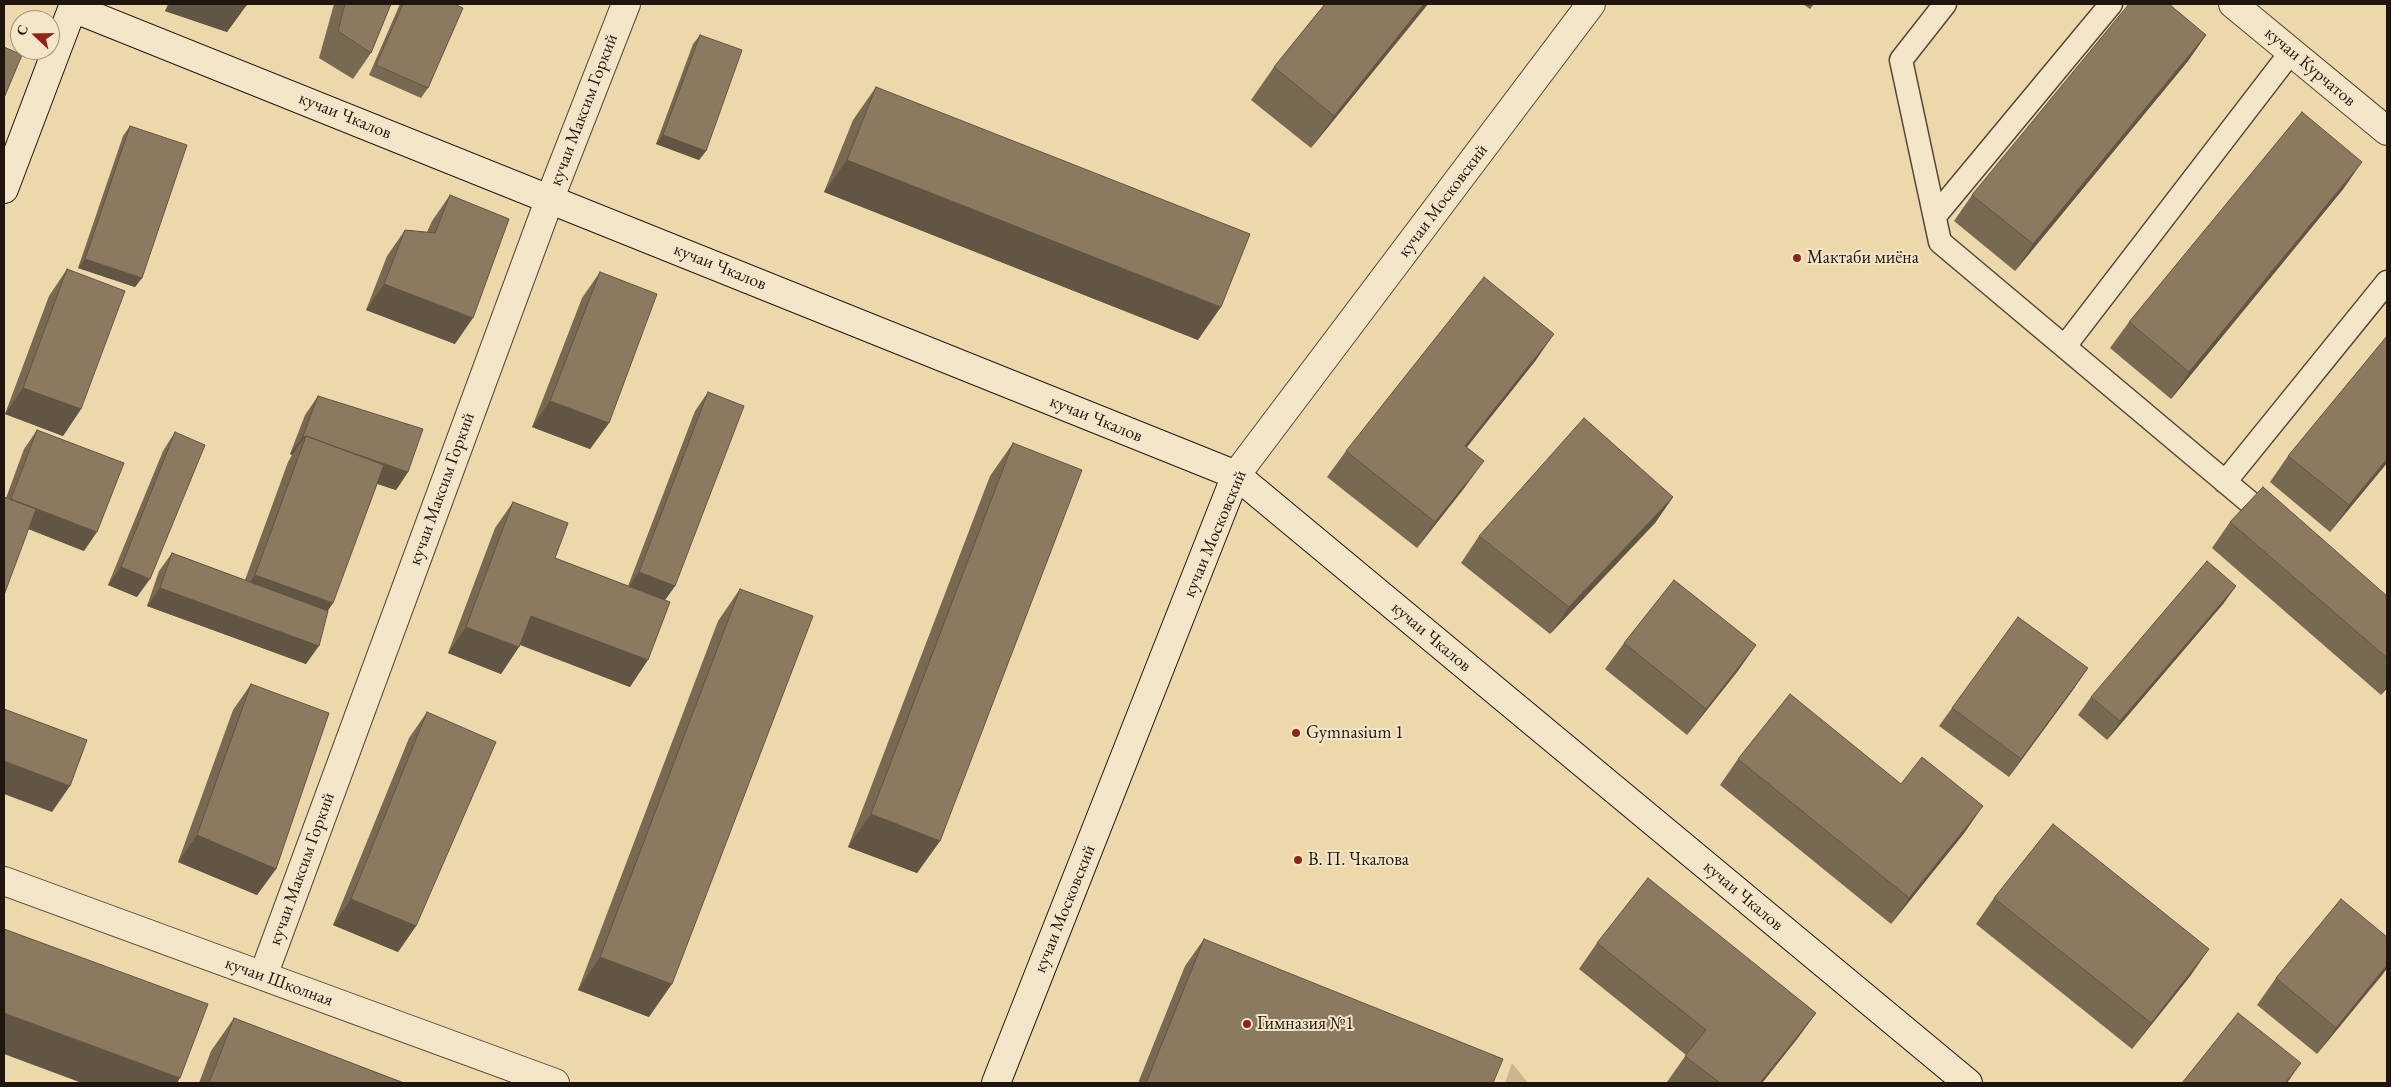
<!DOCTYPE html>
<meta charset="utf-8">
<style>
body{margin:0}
#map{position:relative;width:2391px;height:1087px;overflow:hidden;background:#edd8ab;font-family:"EB Garamond",serif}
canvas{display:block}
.frame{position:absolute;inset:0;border:5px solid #20150f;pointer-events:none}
.north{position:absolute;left:10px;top:10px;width:50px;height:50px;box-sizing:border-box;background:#f3e6c8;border:1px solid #9f927e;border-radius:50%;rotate:291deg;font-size:14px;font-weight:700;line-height:20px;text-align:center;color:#20150f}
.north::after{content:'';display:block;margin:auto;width:18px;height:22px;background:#8f2418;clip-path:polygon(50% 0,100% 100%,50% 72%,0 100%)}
</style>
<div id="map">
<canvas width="2391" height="1087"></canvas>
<div class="frame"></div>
<div class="north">С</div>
</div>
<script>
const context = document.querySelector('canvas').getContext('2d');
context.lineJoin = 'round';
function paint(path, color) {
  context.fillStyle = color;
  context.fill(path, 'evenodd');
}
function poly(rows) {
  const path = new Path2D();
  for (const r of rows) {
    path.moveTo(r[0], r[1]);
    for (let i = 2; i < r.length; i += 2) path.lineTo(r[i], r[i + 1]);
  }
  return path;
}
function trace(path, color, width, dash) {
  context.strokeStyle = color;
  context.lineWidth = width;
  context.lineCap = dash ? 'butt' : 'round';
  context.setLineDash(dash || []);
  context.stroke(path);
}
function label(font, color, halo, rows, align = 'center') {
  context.font = font + ' "EB Garamond",serif';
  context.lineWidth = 4;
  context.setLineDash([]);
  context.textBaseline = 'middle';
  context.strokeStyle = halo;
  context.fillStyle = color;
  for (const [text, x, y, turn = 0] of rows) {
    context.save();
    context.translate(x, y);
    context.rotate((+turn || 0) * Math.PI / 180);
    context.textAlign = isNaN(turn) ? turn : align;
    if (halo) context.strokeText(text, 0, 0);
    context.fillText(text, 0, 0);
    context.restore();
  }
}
paint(poly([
 [1512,1063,1528,1083,1505,1083]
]), '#cab790');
const lane = poly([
 [1945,4,1901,60,1940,242,2272,521],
 [1935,216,2111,4],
 [2065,346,2291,52],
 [2225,482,2387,282]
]);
const street = poly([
 [2233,4,2387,131],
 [1236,475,1591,4],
 [4,881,555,1083],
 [263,976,550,198,626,4]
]);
const secondary = poly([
 [73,8,1236,475,1968,1083],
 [4,189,74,4],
 [996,1083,1236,475]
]);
trace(lane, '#534636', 25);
trace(street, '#534636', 30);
trace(secondary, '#20150f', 30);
trace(lane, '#f3e6c8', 22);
trace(street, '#f3e6c8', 28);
trace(secondary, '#f3e6c8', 28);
paint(poly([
 [168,4,247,4,227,32,165,11],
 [334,4,391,4,371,53,353,79,319,58],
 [400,4,454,4,428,88,421,98,369,75],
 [1325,4,1428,4,1311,148,1251,100,1274,67],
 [1803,4,1814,4,1810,9],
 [700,35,706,151,699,160,656,144,693,44],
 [2206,35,2188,61,2015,271,1954,221,1972,195],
 [876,87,1198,340,824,192,853,120],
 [130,126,142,278,135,287,78,268,123,136],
 [2344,188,2171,399,2110,348,2129,322],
 [450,195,455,344,366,310,387,256,405,230,427,232,432,221],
 [67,269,81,409,63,436,5,414,49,296],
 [600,272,609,423,590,449,532,427,582,298],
 [1536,360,1467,447,1465,487,1417,548,1327,477,1346,451],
 [708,392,675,586,665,600,630,687,520,645,501,674,448,653,495,528,513,502,555,558,628,586,695,411],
 [318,396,408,472,396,490,377,484,328,611,306,664,147,606,159,571,172,553,245,580,288,462,292,455,290,454,305,415],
 [37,430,84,551,28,529,6,498,24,449],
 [175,432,137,597,108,585,163,451],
 [1013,443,940,841,917,873,848,847,990,476],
 [2288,456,2387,463,2330,532,2270,482],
 [1673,497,1655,523,1550,634,1461,563,1479,536],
 [2230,522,2387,596,2387,688,2381,695,2212,548],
 [2236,586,2223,604,2107,740,2078,715,2091,697],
 [740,589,649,1017,578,990,718,621],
 [1624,643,1756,645,1737,672,1687,735,1605,669],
 [251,684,276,869,257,895,178,862,233,710],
 [2075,687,2009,777,1939,726,1952,708],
 [427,712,416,926,398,952,333,925,409,738],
 [1738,759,1965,832,1891,924,1720,785],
 [1994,898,2191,975,2132,1049,1976,924],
 [2387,937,2387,968,2317,1054,2257,1005,2276,978],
 [1204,939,1493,1083,1138,1083,1185,966],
 [1597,943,1816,1013,1797,1039,1762,1083,1668,1083,1667,1082,1686,1055,1579,969],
 [234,1018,404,1083,199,1083,211,1051]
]), '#786953');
paint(poly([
 [170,4,239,4,246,6,227,32,165,11],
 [1424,4,1428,4,1311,148,1334,116],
 [2206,35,2188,61,2015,271,2033,244],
 [663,135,706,151,699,160,656,144],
 [847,160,1221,307,1198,340,824,192],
 [2362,162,2344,188,2171,399,2189,372],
 [85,259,142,278,135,287,78,268],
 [384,284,473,318,455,344,366,310],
 [1554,334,1536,360,1447,472,1465,446],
 [23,388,81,409,63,436,5,414],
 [550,401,609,423,590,449,532,427],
 [303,436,305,437,292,455,290,454],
 [305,437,408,472,396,490,298,457],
 [2387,459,2387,463,2330,532,2349,505],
 [1484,461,1465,487,1417,548,1435,522],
 [1673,497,1655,523,1550,634,1569,607],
 [11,499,97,532,84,551,4,519],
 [121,567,150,579,137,597,108,585],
 [639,572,675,586,662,604,626,590],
 [255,575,333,603,315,630,237,601],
 [2236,586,2223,604,2107,740,2120,721],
 [160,588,319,646,306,664,147,606],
 [531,616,648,660,630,687,513,642],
 [466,627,519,647,501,674,448,653],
 [1756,645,1737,672,1687,735,1706,709],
 [2088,668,2075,687,2009,777,2021,759],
 [2387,685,2387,688,2381,695],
 [4,761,70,786,52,812,4,794],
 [1983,806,1965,832,1891,924,1909,898],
 [871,814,940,841,917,873,848,847],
 [197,835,276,869,257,895,178,862],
 [351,899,416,926,398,952,333,925],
 [2209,949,2191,975,2132,1049,2151,1023],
 [600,957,672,984,649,1017,578,990],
 [2387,965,2387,968,2383,974,2317,1054,2336,1028],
 [4,1013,180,1078,177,1083,82,1083,4,1054],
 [1816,1013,1797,1039,1762,1083,1760,1083],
 [2301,1063,2287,1083,2285,1083]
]), '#615543');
const building = poly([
 [239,4,247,4,246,6,239,4],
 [345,4,391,4,371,53,338,31,345,4],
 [403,4,454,4,463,8,428,88,376,65,403,4],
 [1325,4,1424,4,1334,116,1274,67,1325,4],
 [2129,4,2169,4,2206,35,2033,244,1972,195,2129,4],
 [700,35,742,50,706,151,663,135,700,35],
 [4,47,22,55,4,98,4,47],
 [876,87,1250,234,1221,307,847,160,876,87],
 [2302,112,2362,162,2189,372,2129,322,2302,112],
 [130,126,187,145,142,278,85,259,130,126],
 [450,195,509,219,473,318,384,284,405,230,435,233,450,195],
 [67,269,125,291,81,409,23,388,67,269],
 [600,272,657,294,609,423,550,401,600,272],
 [1484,277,1554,334,1465,446,1484,461,1435,522,1346,451,1484,277],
 [2387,336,2387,459,2349,505,2288,456,2387,336],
 [708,392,744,406,675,586,639,572,708,392],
 [318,396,423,429,408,472,353,453,306,436,305,437,303,436,318,396],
 [1584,418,1673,497,1569,607,1479,536,1584,418],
 [37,430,124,463,97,532,11,499,37,430],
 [175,432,205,445,150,579,121,567,175,432],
 [306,436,384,465,333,603,255,575,306,436],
 [1013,443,1082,470,940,841,871,814,1013,443],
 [2263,487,2387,596,2387,658,2230,522,2263,487],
 [4,497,36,509,4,595,4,497],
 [513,502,568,523,555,558,670,602,648,660,531,616,519,647,466,627,513,502],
 [172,553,328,611,319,646,160,588,172,553],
 [2207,561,2236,586,2120,721,2091,697,2207,561],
 [1674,580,1756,645,1706,709,1624,643,1674,580],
 [740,589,813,616,672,984,600,957,740,589],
 [2018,617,2088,668,2021,759,1952,708,2018,617],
 [251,684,329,713,276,869,197,835,251,684],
 [1790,694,1901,784,1922,757,1983,806,1909,898,1738,759,1790,694],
 [4,709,87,740,70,786,4,761,4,709],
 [427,712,496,742,416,926,351,899,427,712],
 [2053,824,2209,949,2151,1023,1994,898,2053,824],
 [1648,878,1816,1013,1760,1083,1720,1083,1685,1056,1706,1030,1597,943,1648,878],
 [2341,899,2387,937,2387,965,2336,1028,2276,978,2341,899],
 [4,929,208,1004,180,1078,4,1013,4,929],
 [1204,939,1503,1059,1493,1083,1146,1083,1204,939],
 [2238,1013,2301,1063,2285,1083,2182,1083,2238,1013],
 [234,1018,404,1083,209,1083,234,1018]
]);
paint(building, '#8b7a60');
trace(building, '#615543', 1);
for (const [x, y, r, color] of [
 [1797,258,5,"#8f2418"],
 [1296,733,5,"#8f2418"],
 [1298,860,5,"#8f2418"],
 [1247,1024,5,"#8f2418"]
]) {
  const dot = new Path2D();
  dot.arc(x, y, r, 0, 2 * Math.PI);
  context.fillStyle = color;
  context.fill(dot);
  trace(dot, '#f3e6c8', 2);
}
label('18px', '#20150f', '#f3e6c8', [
 ["кучаи Курчатов",2310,67,40],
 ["кучаи Максим Горкий",584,110,-69],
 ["кучаи Чкалов",345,116,22],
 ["кучаи Московский",1443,201,-53],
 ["кучаи Чкалов",720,267,22],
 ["кучаи Чкалов",1096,419,22],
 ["кучаи Максим Горкий",442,489,-70],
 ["кучаи Московский",1215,534,-67],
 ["кучаи Чкалов",1431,637,40],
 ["кучаи Максим Горкий",302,869,-70],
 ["кучаи Чкалов",1743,896,40],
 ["кучаи Московский",1065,909,-68],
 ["кучаи Школная",279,982,20]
]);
label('18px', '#20150f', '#f3e6c8', [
 ["Мактаби миёна",1807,258],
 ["Gymnasium 1",1306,733],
 ["В. П. Чкалова",1308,860],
 ["Гимназия №1",1257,1024]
], 'left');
</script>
